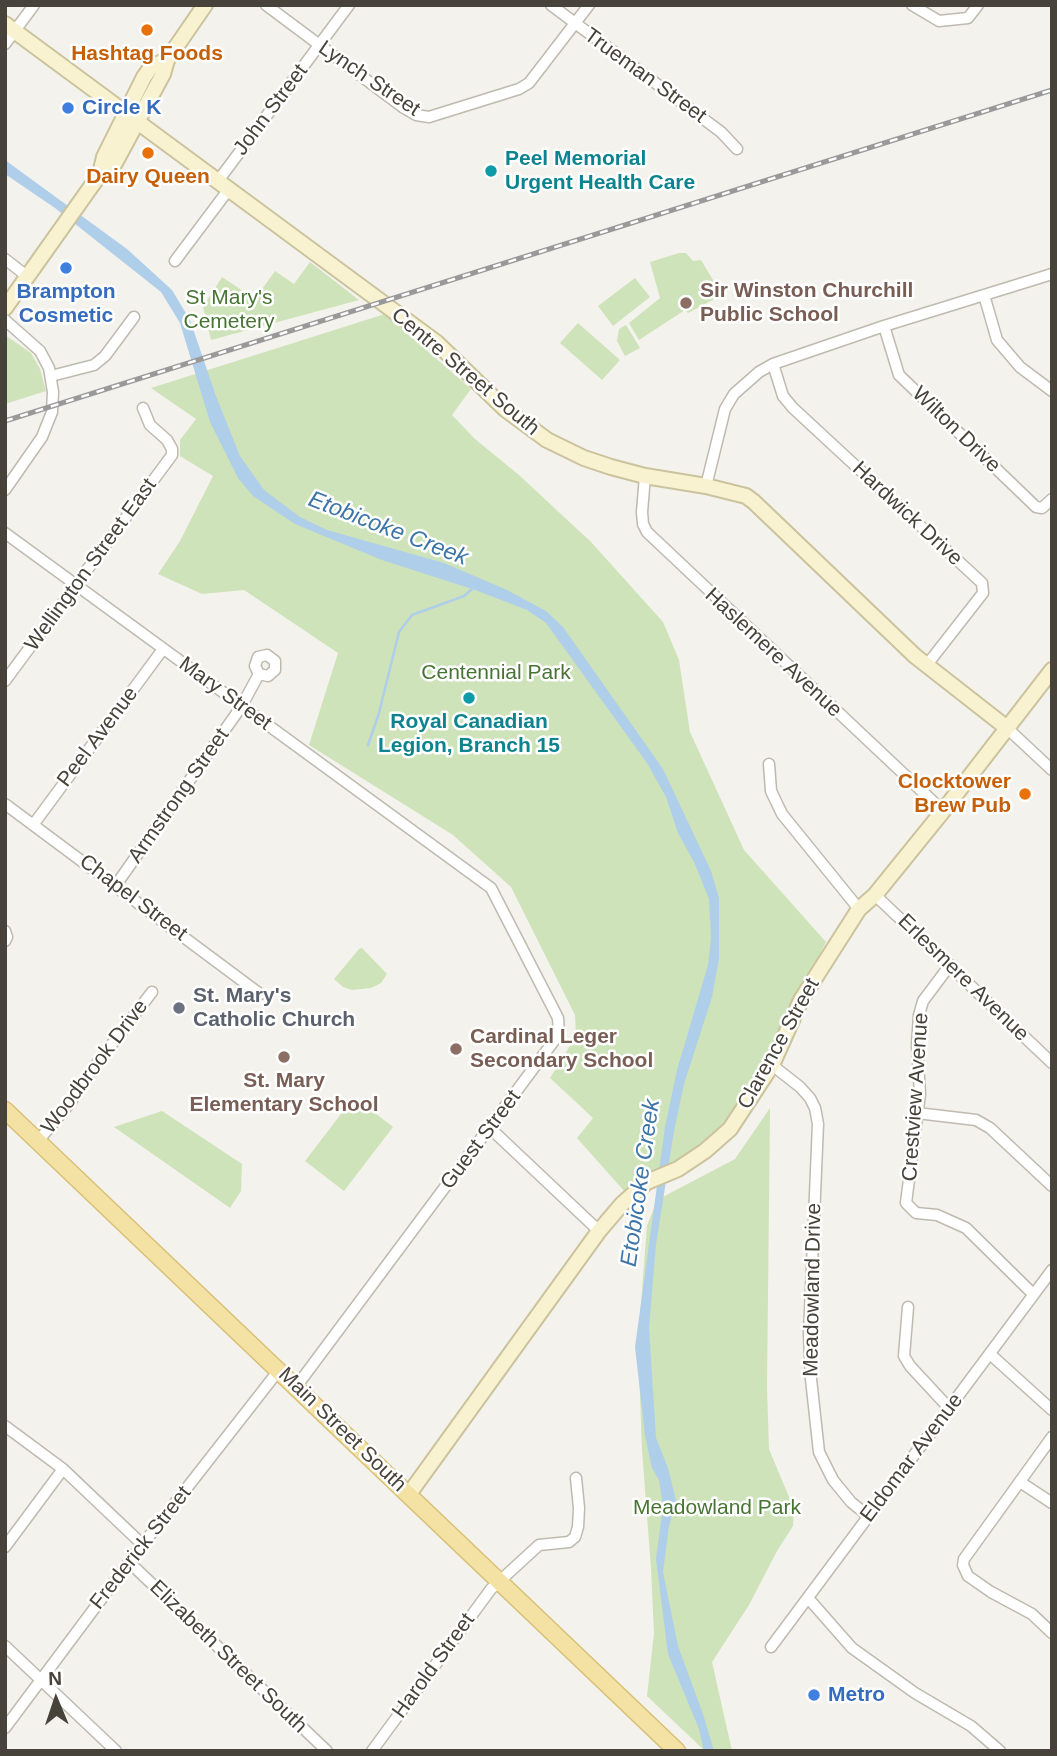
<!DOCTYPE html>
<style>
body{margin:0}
#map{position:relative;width:1057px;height:1756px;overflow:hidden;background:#f4f2ec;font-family:Arial,sans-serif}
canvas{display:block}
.frame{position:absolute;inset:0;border:7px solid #48433a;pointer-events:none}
.north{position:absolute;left:21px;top:1665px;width:70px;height:70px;-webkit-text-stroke:5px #fff;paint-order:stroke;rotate:358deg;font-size:19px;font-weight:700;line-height:28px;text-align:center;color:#48433a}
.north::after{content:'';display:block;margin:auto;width:24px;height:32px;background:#48433a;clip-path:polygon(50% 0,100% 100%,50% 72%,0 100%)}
</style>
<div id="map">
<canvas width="1057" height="1756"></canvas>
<div class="frame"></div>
<div class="north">N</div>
</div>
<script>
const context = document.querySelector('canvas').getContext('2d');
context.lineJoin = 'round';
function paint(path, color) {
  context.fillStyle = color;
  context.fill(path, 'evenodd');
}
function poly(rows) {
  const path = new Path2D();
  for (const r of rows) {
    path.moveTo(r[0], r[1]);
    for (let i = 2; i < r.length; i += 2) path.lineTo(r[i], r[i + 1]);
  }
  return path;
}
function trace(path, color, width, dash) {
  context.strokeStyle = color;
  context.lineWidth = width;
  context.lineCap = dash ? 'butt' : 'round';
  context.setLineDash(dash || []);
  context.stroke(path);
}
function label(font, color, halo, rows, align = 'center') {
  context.font = font + ' Arial,sans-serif';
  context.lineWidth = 5;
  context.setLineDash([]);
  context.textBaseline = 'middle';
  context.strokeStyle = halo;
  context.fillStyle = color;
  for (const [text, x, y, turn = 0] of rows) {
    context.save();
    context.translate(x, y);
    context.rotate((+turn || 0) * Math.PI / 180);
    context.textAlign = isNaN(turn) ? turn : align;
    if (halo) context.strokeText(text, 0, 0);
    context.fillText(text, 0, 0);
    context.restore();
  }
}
paint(poly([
 [679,253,686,253,693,261,701,260,722,295,688,313,685,310,639,340,629,323,660,298,650,262],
 [310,262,359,300,211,340,203,307,222,277,255,299,275,271,294,284],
 [635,278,650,297,613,326,598,306],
 [385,314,471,389,452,415,475,439,519,475,591,542,663,622,679,660,690,732,744,850,826,942,761,1073,722,1134,690,1158,651,1176,625,1192,577,1138,593,1118,550,1078,576,1036,575,1015,511,887,453,835,309,745,338,653,244,590,202,594,158,574,180,541,213,476,180,456,180,440,196,419,151,388],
 [578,323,620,360,602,380,560,343],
 [626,325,640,348,625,356,617,341,619,329],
 [5,335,31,353,40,369,46,391,5,404],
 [362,948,387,974,381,983,371,988,352,990,343,987,334,979,359,949],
 [354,1097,393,1127,344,1191,305,1161],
 [770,1108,767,1387,769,1449,794,1509,793,1526,777,1551,749,1605,712,1662,732,1751,705,1751,647,1696,654,1633,651,1569,642,1450,638,1342,647,1226,657,1200,735,1159],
 [162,1111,242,1164,241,1191,230,1208,114,1127]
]), '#cee3b9');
paint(poly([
 [5,160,127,249,172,290,190,320,216,396,240,456,264,490,300,517,327,530,444,563,507,590,546,611,563,627,663,769,711,871,719,898,719,959,712,997,684,1084,674,1131,656,1244,649,1328,656,1438,668,1468,676,1500,669,1526,663,1572,678,1646,703,1714,714,1751,704,1751,699,1729,668,1654,656,1559,663,1506,659,1480,652,1468,645,1435,635,1347,665,1127,677,1070,708,965,711,937,709,899,695,864,678,833,666,797,647,763,546,623,527,610,475,590,382,560,295,524,253,496,238,478,210,422,180,323,161,292,55,208,5,174]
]), '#afcee9');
trace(poly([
 [368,745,379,713,399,632,412,615,464,596,473,588]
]), '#afcee9', 2.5);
const street = poly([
 [266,5,404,108,416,115,429,117,519,89,529,83,589,5],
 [551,5,721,132,737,149],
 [912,5,939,21,968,18,978,5],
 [5,44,34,5],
 [218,181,349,5],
 [5,259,28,277],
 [175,261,229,189],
 [984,295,997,340,1020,367,1052,391],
 [5,320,40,351,49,368,53,392,52,412,42,437,5,490],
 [884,326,899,375,1036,507,1042,508,1052,499],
 [773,364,783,396,793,408,982,583,983,593,926,666],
 [51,376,94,365,105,356,134,317],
 [645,476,642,512,643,524,647,532,943,811],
 [706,486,725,409,734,394,759,372,773,364,884,326,1052,274],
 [5,533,491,888,558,1018,559,1034,296,1387],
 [267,655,275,661,275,670,268,676,259,674,255,666,258,657,267,655],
 [5,681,172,455,172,449,167,440,150,425,143,408],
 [1007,728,1052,770],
 [769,764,771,791,782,814,859,909],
 [5,804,260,994],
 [33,825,163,649],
 [116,885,241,707,259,674],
 [875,895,1052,1063],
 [5,931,7,937,5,941],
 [950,965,923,1001,919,1015,917,1045,920,1094,906,1203,916,1213,937,1215,966,1228,1033,1294],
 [772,1065,800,1087,810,1098,815,1108,818,1124,809,1334,811,1379,819,1452,833,1480,851,1502,868,1516],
 [917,1113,976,1120,990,1128,1052,1186],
 [491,1129,599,1231],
 [38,1141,70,1103,92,1070,152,992],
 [908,1307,904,1356,910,1366,949,1408],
 [990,1354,1052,1410],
 [5,1426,63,1469,143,1545],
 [1052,1437,964,1559,963,1565,968,1576,991,1592,1032,1614,1052,1633],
 [1020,1482,1052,1503],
 [5,1547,63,1469],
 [129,1562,327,1751],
 [808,1598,852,1648,915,1693,971,1726,1000,1751],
 [5,1646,116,1751],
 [771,1647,1052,1270],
 [5,1728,129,1562,279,1370],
 [372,1751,491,1589,539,1545,569,1542,575,1537,578,1527,579,1508,576,1478]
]);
const secondary = poly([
 [5,24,437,343,505,409,547,440,584,458,611,467,645,476,706,486,746,496,754,502,915,656,1007,728],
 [100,174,104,157,144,77,151,67,167,60],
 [5,308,100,174,115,163,163,74,167,60,205,5],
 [409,1494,599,1231,622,1204,647,1182,678,1169,705,1151,730,1129,772,1065,801,1000,859,909,875,895,943,811,1052,670]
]);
const primary = poly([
 [5,1110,677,1751]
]);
trace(street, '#bfbaaf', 13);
trace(secondary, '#cbc39e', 18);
trace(primary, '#d8c076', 19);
trace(street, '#fff', 10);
trace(secondary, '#f9f2d0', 14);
trace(primary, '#f4e2a5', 16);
const rail = poly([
 [5,421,1052,90]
]);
trace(rail, '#999', 5);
trace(rail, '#fff', 2.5, [8]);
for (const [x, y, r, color] of [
 [147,30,7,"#e8710a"],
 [68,108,7,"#3f7fe0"],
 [148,153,7,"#e8710a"],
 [491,171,7,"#0f9aa8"],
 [66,268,7,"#3f7fe0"],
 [686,303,7,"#8d6e63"],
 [469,698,7,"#0f9aa8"],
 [1025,794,7,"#e8710a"],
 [179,1008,7,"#6b7280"],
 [456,1049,7,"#8d6e63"],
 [284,1057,7,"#8d6e63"],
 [814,1695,7,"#3f7fe0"]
]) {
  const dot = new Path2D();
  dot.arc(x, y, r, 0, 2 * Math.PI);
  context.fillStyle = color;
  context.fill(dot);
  trace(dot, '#fff', 2.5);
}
label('bold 21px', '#c56008', '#fff', [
 ["Hashtag Foods",147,54],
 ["Dairy Queen",148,177],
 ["Clocktower",1011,782,"right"],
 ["Brew Pub",1011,806,"right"]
]);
label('21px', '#48433a', '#fff', [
 ["Trueman Street",645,76,36],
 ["Lynch Street",369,79,34],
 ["John Street",271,110,-53],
 ["Centre Street South",465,372,40],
 ["Wilton Drive",956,430,44],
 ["Hardwick Drive",907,514,43],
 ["Wellington Street East",91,565,-54],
 ["Haslemere Avenue",773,653,43],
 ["Mary Street",225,694,36],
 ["Peel Avenue",98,737,-53],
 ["Armstrong Street",179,796,-55],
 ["Chapel Street",133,898,37],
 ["Erlesmere Avenue",963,978,44],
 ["Clarence Street",779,1044,-61],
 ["Woodbrook Drive",95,1067,-53],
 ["Crestview Avenue",916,1097,-86],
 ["Guest Street",481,1140,-53],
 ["Meadowland Drive",813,1290,-89],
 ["Main Street South",342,1430,44],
 ["Eldomar Avenue",912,1458,-53],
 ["Frederick Street",141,1548,-52],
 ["Elizabeth Street South",228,1657,44],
 ["Harold Street",434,1666,-54]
]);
label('bold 21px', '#366cbe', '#fff', [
 ["Circle K",82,108],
 ["Brampton",66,292,"center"],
 ["Cosmetic",66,316,"center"],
 ["Metro",828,1695]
], 'left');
label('bold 21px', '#0d838f', '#fff', [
 ["Peel Memorial",505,159],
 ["Urgent Health Care",505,183],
 ["Royal Canadian",469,722,"center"],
 ["Legion, Branch 15",469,746,"center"]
], 'left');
label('bold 21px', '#785e54', '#fff', [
 ["Sir Winston Churchill",700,291],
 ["Public School",700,315],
 ["Cardinal Leger",470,1037],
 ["Secondary School",470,1061],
 ["St. Mary",284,1081,"center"],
 ["Elementary School",284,1105,"center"]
], 'left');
label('21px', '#477433', '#fff', [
 ["St Mary's",229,298],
 ["Cemetery",229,322],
 ["Centennial Park",496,673],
 ["Meadowland Park",717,1508]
]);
label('bold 21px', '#5b616d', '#fff', [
 ["St. Mary's",193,996],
 ["Catholic Church",193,1020]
], 'left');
label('italic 23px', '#3e75a9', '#fff', [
 ["Etobicoke Creek",388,529,21],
 ["Etobicoke Creek",641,1183,-82]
]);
</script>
